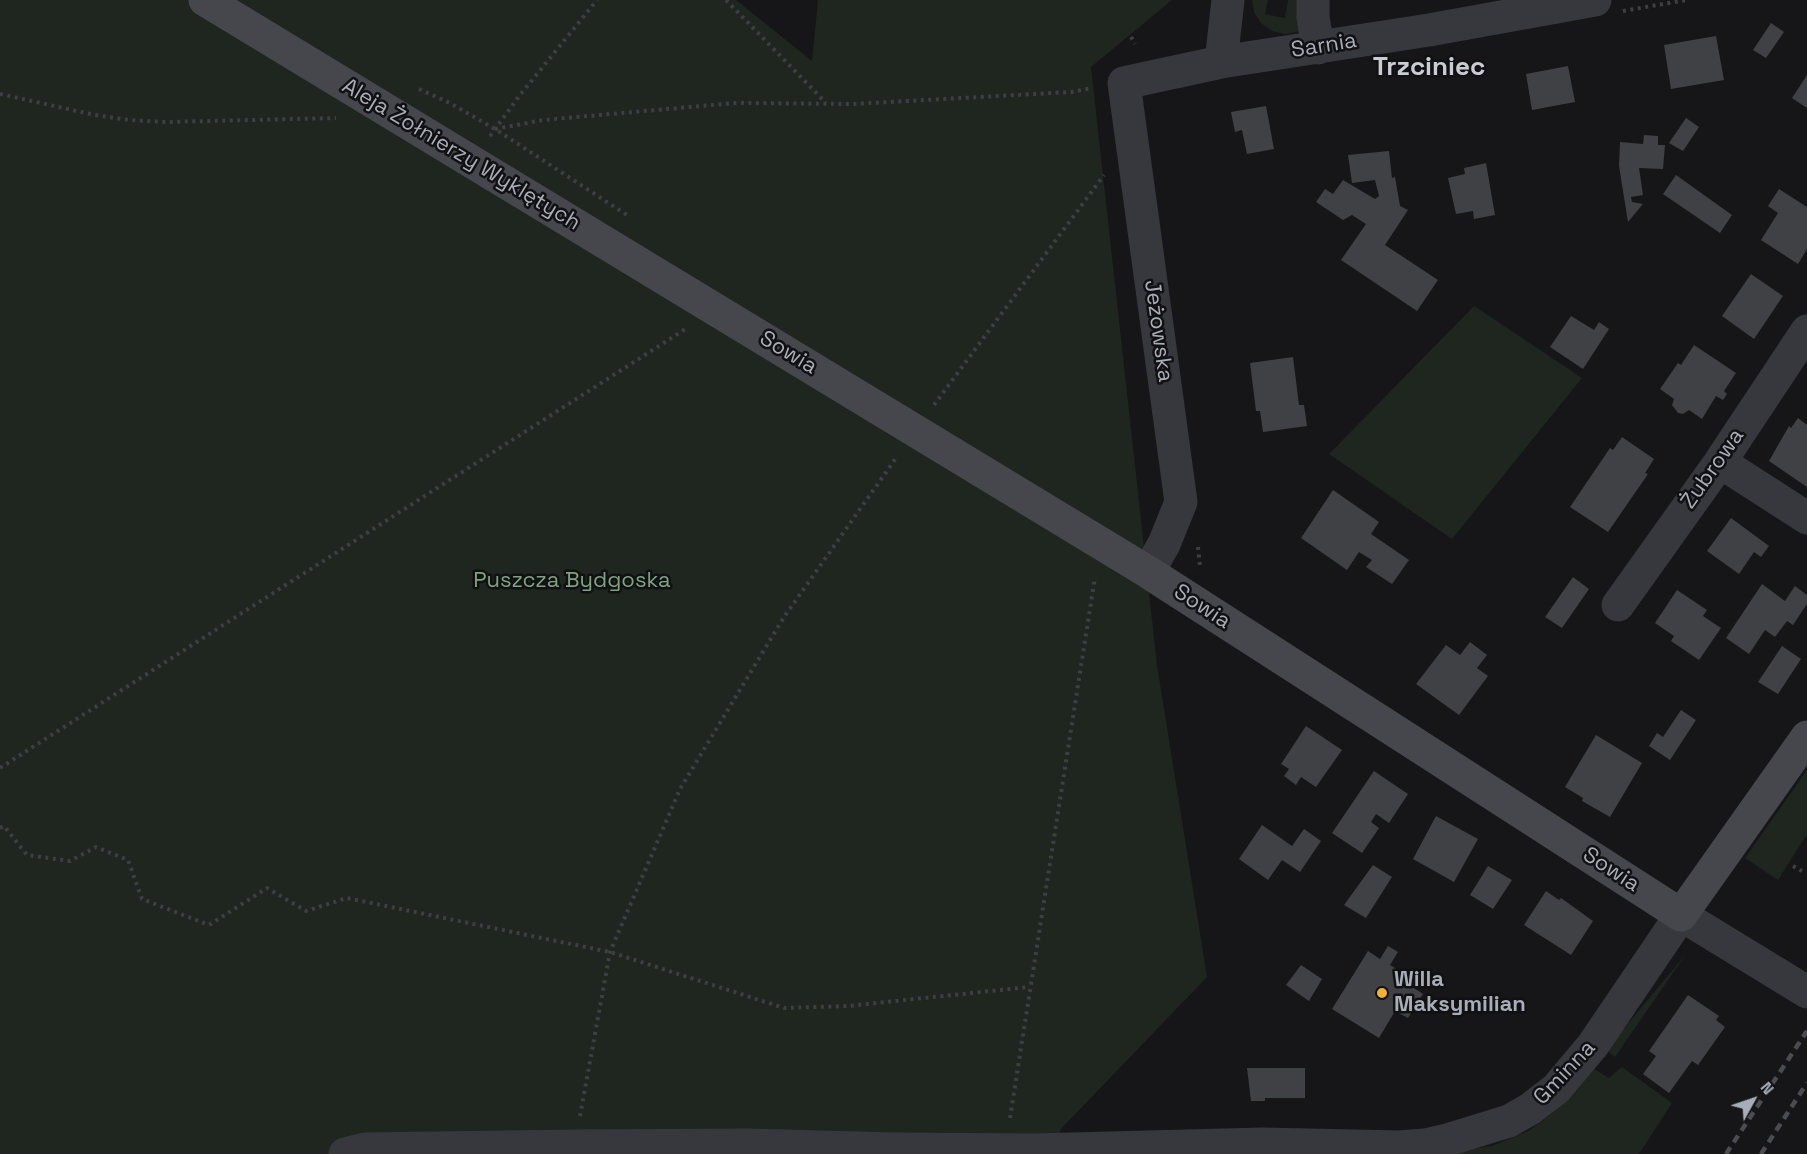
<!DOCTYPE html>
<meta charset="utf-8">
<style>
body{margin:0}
#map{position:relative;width:1807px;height:1154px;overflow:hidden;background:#161618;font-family:"Space Grotesk",sans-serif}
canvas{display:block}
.north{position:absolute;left:1723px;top:1070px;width:60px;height:60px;-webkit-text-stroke:4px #111113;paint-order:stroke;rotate:50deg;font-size:16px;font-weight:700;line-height:24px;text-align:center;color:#a8adb8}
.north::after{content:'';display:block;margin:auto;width:21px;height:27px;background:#a8adb8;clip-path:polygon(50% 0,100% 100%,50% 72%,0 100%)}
</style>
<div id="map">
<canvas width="1807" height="1154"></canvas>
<div class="north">N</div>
</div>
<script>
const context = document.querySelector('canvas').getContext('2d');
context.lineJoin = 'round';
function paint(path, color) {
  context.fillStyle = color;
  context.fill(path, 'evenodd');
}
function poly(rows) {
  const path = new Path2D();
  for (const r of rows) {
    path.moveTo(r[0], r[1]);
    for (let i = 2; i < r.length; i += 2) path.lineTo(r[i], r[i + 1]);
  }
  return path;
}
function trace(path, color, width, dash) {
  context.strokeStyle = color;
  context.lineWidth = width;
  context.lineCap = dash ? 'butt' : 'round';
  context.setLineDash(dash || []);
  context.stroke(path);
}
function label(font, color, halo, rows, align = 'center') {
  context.font = font + ' "Space Grotesk",sans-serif';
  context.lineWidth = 5;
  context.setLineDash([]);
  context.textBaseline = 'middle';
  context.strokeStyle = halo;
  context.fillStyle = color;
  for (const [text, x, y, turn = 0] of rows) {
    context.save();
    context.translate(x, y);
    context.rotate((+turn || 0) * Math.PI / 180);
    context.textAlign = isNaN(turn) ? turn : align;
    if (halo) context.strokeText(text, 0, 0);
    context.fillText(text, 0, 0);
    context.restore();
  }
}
paint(poly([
 [0,0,736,0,812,61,818,0,1172,0,1091,67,1157,665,1207,977,1060,1130,1064,1154,0,1154],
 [1252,0,1268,0,1265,14,1285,18,1288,0,1299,0,1301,31,1285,34,1272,31,1261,23,1254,12],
 [1474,306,1582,378,1452,539,1329,454],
 [1807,770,1807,834,1778,880,1745,858],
 [1686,954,1615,1057,1606,1050],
 [1622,1067,1672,1103,1639,1154,1438,1154,1492,1146,1528,1131,1550,1115,1594,1069,1609,1078]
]), '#1e261f');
paint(poly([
 [1771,23,1784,32,1766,58,1753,50],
 [1716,36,1724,80,1671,89,1664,45],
 [1568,66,1575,102,1532,110,1526,74],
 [1807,75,1807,108,1792,98],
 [1266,106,1274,149,1247,154,1242,130,1235,132,1231,112],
 [1686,118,1699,127,1683,151,1669,143],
 [1644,135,1658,136,1658,145,1665,145,1663,169,1639,168,1643,195,1631,197,1632,202,1643,204,1628,222,1619,166,1620,142,1643,144],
 [1389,151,1392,178,1395,177,1400,206,1408,210,1385,245,1438,280,1417,311,1341,260,1366,224,1352,215,1343,220,1316,202,1325,189,1333,194,1343,180,1375,199,1379,196,1375,180,1352,183,1348,155],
 [1486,163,1495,215,1474,219,1473,211,1456,214,1448,178,1465,174,1464,168],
 [1676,175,1732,215,1720,233,1663,194],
 [1779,189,1807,207,1807,249,1798,264,1761,240,1778,213,1768,206],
 [1751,274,1783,296,1754,339,1722,316],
 [1571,316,1594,330,1599,322,1609,329,1583,369,1550,347],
 [1694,345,1736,373,1724,391,1727,394,1723,400,1716,396,1702,419,1689,410,1683,414,1678,413,1672,405,1674,399,1660,389,1678,363,1681,365],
 [1293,357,1299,405,1304,405,1307,426,1263,432,1260,411,1256,411,1250,363],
 [1798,418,1807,425,1807,487,1769,461,1789,426,1791,428],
 [1622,437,1654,459,1645,473,1648,474,1608,532,1570,507,1610,448,1613,450],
 [1333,490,1379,522,1371,534,1409,560,1392,584,1366,567,1372,560,1359,552,1347,570,1301,538],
 [1731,518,1769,546,1761,557,1754,552,1739,574,1707,551],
 [1573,577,1589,589,1562,628,1545,617],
 [1762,584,1785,601,1795,586,1807,595,1807,604,1793,625,1787,621,1775,637,1765,630,1749,654,1726,638],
 [1677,590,1707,610,1703,616,1721,628,1699,660,1671,641,1674,636,1655,623],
 [1470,642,1487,655,1477,668,1488,676,1459,715,1416,684,1446,645,1460,655],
 [1782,646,1801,659,1778,694,1758,682],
 [1681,710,1696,720,1670,760,1649,746,1657,733,1663,737],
 [1306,726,1342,750,1316,787,1301,777,1296,785,1284,776,1289,769,1281,764],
 [1596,735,1642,763,1610,817,1582,801,1583,798,1565,787],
 [1374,771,1408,794,1389,823,1376,814,1371,822,1379,828,1362,853,1332,833],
 [1436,816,1478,839,1454,882,1413,859],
 [1262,825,1292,846,1304,829,1321,841,1300,872,1282,860,1268,880,1239,859],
 [1373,865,1392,877,1366,918,1344,905],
 [1488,866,1512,880,1493,909,1470,895],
 [1546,891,1559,900,1561,898,1593,921,1571,955,1524,925],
 [1388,946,1398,952,1390,965,1415,980,1411,986,1423,994,1408,1018,1395,1011,1379,1038,1332,1009,1368,951,1380,959],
 [1301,965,1322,979,1309,1001,1286,985],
 [1688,995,1719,1016,1716,1020,1725,1027,1698,1065,1692,1061,1669,1093,1643,1074,1656,1056,1649,1051],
 [1247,1068,1305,1068,1305,1098,1265,1098,1265,1101,1251,1101]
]), '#404145');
trace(poly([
 [726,0,826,103],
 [1623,11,1686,0],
 [1131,37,1135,44],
 [419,89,450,103,495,129,630,217],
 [0,94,95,115,129,120,166,122,336,118],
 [495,129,543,120,735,103,853,104,1071,92,1092,88],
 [490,136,520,95,597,0],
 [934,405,1104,175],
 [1198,547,1200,566],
 [0,768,687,328],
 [0,828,4,826,27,855,70,861,96,847,128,860,142,899,209,925,267,888,306,911,347,898,610,952,784,1008,848,1006,1029,987],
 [1793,866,1802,871],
 [580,1116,610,952,680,789,784,617,896,458],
 [1010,1118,1095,577]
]), '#3d3f44', 4, [3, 4.5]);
trace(poly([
 [1313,0,1313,17,1318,48],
 [1221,62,1228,0],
 [1720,462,1807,518],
 [1148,572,1164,544,1181,502,1124,83,1221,62,1429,30,1595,0],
 [1618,605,1720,462,1807,331],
 [345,1154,365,1149,575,1146,746,1145,894,1149,1033,1150,1263,1144,1400,1147,1425,1145,1447,1140,1509,1121,1530,1109,1556,1089,1593,1045,1681,915,1807,992]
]), '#37383d', 33);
trace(poly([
 [205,0,1148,572,1681,915,1807,737]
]), '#45474d', 33);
trace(poly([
 [1726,1154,1807,1031],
 [1761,1154,1807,1083]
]), '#4a4c52', 4.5, [8, 6]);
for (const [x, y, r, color] of [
 [1382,993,6,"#f2b134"]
]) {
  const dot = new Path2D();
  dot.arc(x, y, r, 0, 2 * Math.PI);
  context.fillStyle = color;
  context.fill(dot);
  trace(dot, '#111113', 2);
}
label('22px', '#a8adb8', '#111113', [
 ["Sarnia",1324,46,-9],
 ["Aleja Żołnierzy Wyklętych",461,155,31],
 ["Jeżowska",1158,331,82],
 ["Sowia",788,353,31],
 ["Żubrowa",1713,469,-55],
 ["Sowia",1202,607,33],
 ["Sowia",1611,870,33],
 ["Gminna",1565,1073,-47]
]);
label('22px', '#7fa381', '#111113', [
 ["Puszcza Bydgoska",572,581]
]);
label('bold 22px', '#a8adb8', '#111113', [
 ["Willa",1394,980],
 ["Maksymilian",1394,1005]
], 'left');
label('bold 26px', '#c9ccd4', '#111113', [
 ["Trzciniec",1429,68]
]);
</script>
